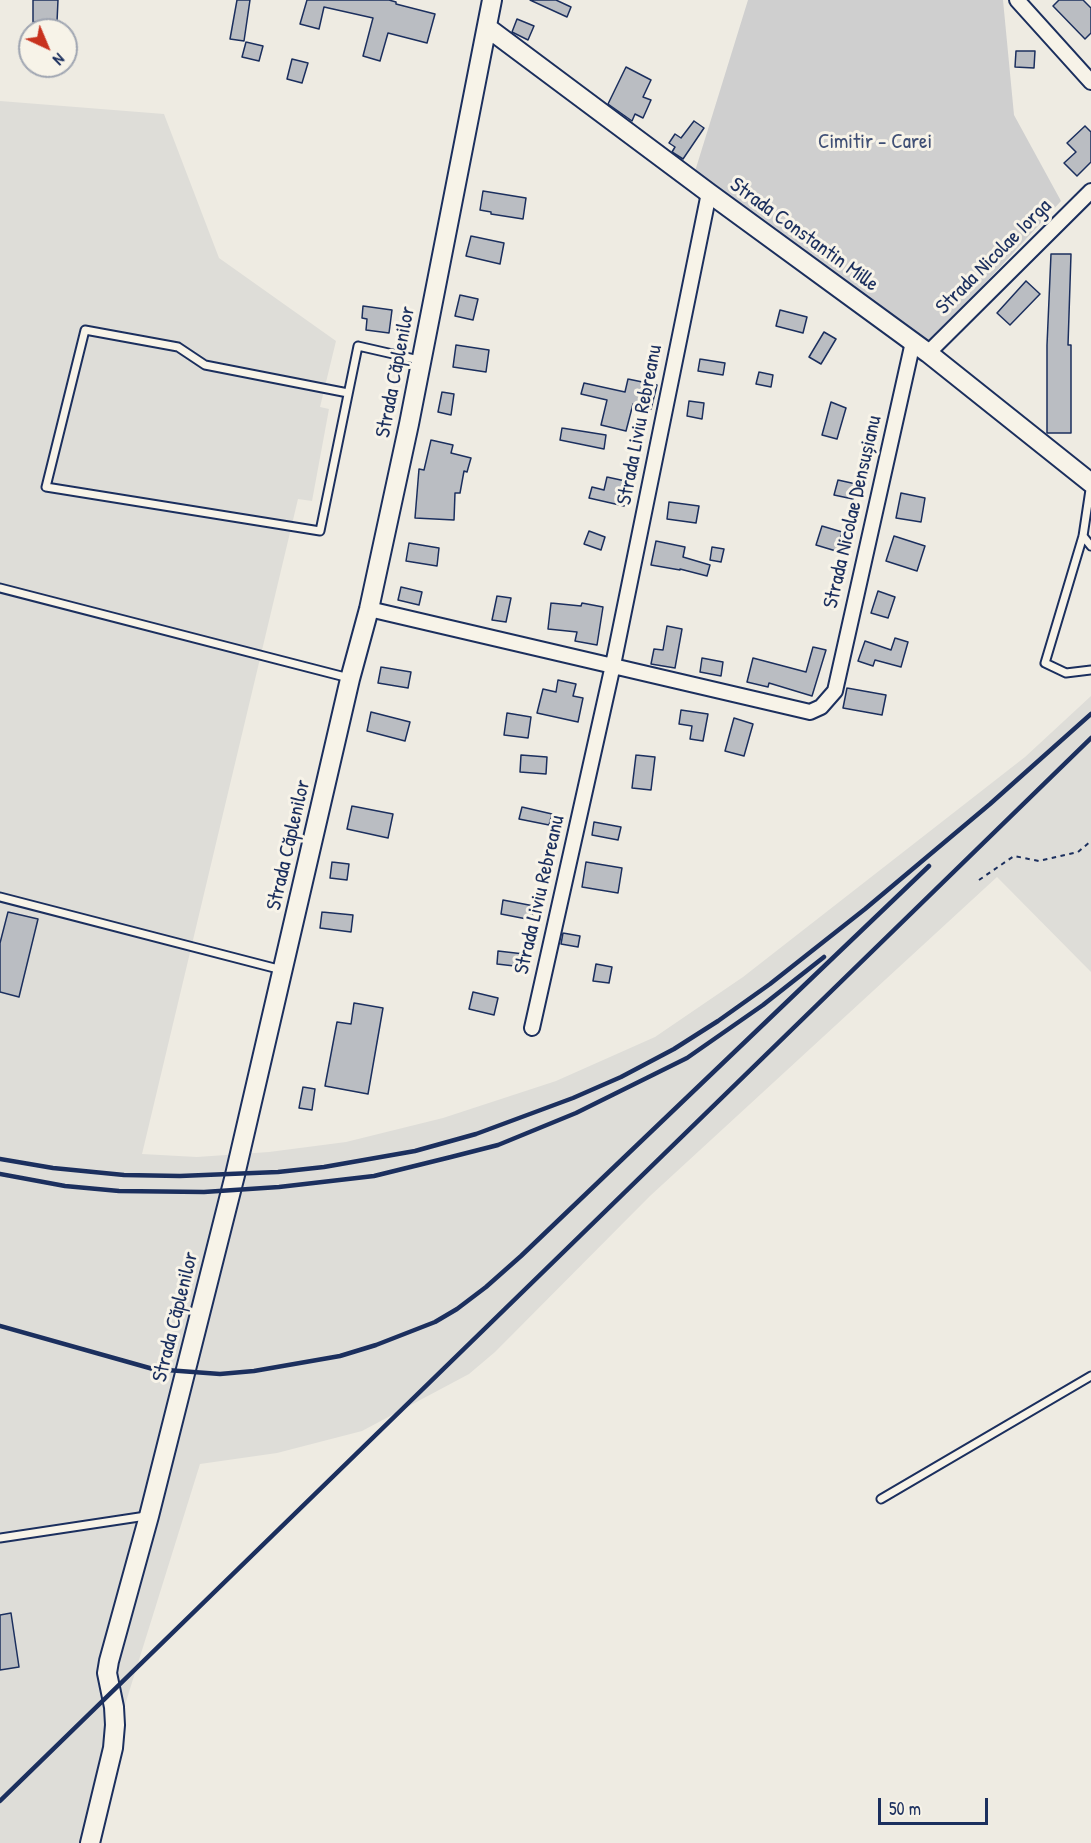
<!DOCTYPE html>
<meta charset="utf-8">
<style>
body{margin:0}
#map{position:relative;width:1091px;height:1843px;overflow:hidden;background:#eeebe2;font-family:"Patrick Hand",sans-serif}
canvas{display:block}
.north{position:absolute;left:18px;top:18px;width:60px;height:60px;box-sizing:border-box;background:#f7f3e8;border:2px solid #9fa5b1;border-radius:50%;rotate:136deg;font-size:16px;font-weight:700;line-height:24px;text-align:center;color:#1b2f5e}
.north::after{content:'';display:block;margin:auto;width:21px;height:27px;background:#c8321e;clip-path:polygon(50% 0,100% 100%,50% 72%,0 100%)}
.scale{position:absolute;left:878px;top:1798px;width:110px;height:27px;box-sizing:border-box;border:3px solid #1b2f5e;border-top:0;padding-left:8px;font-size:18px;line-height:21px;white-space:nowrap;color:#1b2f5e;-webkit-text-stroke:4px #f7f3e8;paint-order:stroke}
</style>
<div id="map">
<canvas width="1091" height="1843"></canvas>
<div class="north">N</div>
<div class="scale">50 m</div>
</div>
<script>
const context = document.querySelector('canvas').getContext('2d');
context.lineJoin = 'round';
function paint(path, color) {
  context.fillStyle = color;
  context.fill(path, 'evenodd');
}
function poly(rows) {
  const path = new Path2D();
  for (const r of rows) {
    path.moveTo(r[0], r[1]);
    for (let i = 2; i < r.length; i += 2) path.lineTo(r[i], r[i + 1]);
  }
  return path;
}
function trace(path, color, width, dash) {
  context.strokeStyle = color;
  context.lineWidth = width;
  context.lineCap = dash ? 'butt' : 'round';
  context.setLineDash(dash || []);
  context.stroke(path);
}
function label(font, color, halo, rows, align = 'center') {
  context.font = font + ' "Patrick Hand",sans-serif';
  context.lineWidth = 6;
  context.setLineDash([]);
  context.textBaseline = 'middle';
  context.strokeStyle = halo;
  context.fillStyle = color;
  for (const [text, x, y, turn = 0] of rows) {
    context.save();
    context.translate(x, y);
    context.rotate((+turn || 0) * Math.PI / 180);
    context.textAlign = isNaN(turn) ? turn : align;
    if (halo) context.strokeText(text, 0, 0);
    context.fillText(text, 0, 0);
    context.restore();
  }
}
paint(poly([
 [0,101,164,114,219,258,336,341,320,407,329,409,312,501,298,499,142,1154,197,1157,269,1152,346,1142,443,1118,556,1081,655,1037,743,977,1025,757,1091,696,1091,972,997,877,650,1196,495,1352,469,1374,362,1431,277,1453,200,1464,82,1843,0,1843]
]), '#deddd8');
paint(poly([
 [748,0,1003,0,1014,115,1061,201,920,354,692,181]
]), '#cfcfcf');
const building = poly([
 [33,0,58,0,57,22,33,22,33,0],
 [237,0,250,0,244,41,230,39,237,0],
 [307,0,389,0,396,2,396,4,435,14,427,43,388,33,380,61,363,56,373,18,324,7,319,29,300,24,307,0],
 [530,0,556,0,571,7,567,17,530,0],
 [1059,0,1083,0,1091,8,1091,33,1085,39,1053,6,1059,0],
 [517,19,534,26,528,40,512,32,517,19],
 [246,42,263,46,259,61,242,57,246,42],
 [1016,51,1035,51,1034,68,1015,67,1016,51],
 [292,59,308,63,302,83,287,79,292,59],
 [626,67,651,80,643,97,651,100,643,118,635,114,632,121,608,104,626,67],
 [694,121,704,128,683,159,672,152,675,147,669,143,675,134,681,138,694,121],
 [1085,126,1091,132,1091,162,1077,176,1064,163,1076,152,1067,143,1085,126],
 [483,191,526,198,523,219,491,214,491,212,480,210,483,191],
 [471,236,504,243,500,264,466,256,471,236],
 [1051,254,1071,254,1068,345,1071,345,1071,433,1047,433,1047,345,1051,254],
 [1026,281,1040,294,1010,325,997,313,1026,281],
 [460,295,478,299,473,320,455,316,460,295],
 [363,306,392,310,389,333,366,330,367,319,362,318,363,306],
 [780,310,807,317,803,333,776,326,780,310],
 [824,332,836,339,821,364,809,357,824,332],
 [456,345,489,350,486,372,453,367,456,345],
 [700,359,725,363,723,375,698,371,700,359],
 [759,372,773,375,771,387,756,384,759,372],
 [628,379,657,385,651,409,633,404,626,431,601,425,607,400,581,394,584,383,625,392,628,379],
 [442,392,454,394,451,415,438,412,442,392],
 [689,401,704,403,702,419,687,416,689,401],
 [831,402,846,408,837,439,822,435,831,402],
 [562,428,606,435,604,449,560,440,562,428],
 [431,440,453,445,451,453,471,458,467,472,464,471,460,493,455,493,454,520,415,518,419,469,424,470,431,440],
 [607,477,630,482,624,506,589,498,592,487,604,490,607,477],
 [838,480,856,484,853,499,834,495,838,480],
 [901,493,925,498,921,522,896,518,901,493],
 [669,502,699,506,696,523,667,519,669,502],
 [822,526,842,532,836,551,816,545,822,526],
 [589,531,605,537,601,550,584,544,589,531],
 [894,536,925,546,917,571,886,561,894,536],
 [656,541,685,547,683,557,710,565,707,576,680,569,680,570,651,565,656,541],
 [409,543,439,548,437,566,406,561,409,543],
 [712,547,724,549,721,562,710,560,712,547],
 [401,587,422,592,419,605,398,600,401,587],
 [878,591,895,597,888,618,871,613,878,591],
 [497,596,511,598,506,622,492,620,497,596],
 [551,603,581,606,582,603,603,607,597,645,575,641,577,632,548,629,551,603],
 [667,626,682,629,675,668,651,664,654,649,663,650,667,626],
 [895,638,908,642,901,667,875,660,873,666,858,661,865,641,891,650,895,638],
 [813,647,826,650,812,696,769,683,768,687,747,682,753,658,806,672,813,647],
 [702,658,723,662,721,676,700,672,702,658],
 [381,667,411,672,408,688,378,683,381,667],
 [558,680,576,684,573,696,583,698,578,722,537,713,543,689,556,692,558,680],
 [847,688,886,695,882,715,843,708,847,688],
 [681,710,708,714,703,741,690,739,692,726,679,724,681,710],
 [371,712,410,722,405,741,367,731,371,712],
 [507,713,531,717,528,738,504,735,507,713],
 [734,718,753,724,744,756,725,751,734,718],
 [521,755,547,757,546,774,520,772,521,755],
 [636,755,655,757,651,790,632,788,636,755],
 [352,806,393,814,388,838,347,829,352,806],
 [522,807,552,814,549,825,519,819,522,807],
 [594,822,621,827,618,840,592,835,594,822],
 [332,862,349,864,347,880,330,878,332,862],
 [586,862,622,868,618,893,582,887,586,862],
 [503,900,534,906,532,920,501,914,503,900],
 [8,912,38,919,19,997,0,992,0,943,8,912],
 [322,912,353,915,351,932,320,928,322,912],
 [563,933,580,936,578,947,561,944,563,933],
 [498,951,524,954,523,967,497,964,498,951],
 [596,964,612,967,609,983,593,981,596,964],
 [473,992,498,998,494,1015,469,1009,473,992],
 [354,1003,383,1008,368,1094,325,1086,337,1022,351,1024,354,1003],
 [303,1087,315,1089,312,1110,299,1108,303,1087],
 [11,1613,19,1667,0,1670,0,1615,11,1613]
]);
paint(building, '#babdc2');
trace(building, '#1b2f5e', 1.5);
const lane = poly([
 [348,393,205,365,178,347,85,330,46,487,320,531,358,346,419,360],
 [1091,483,1083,536,1045,663,1066,673,1091,670],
 [1083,536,1091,546],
 [0,588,349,678],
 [0,897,282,970],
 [881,1499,1091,1376],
 [0,1538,146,1516]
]);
const street = poly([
 [1017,0,1091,82],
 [928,353,1091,191],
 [369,609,810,712,821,707,835,691,913,342],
 [532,1028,613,665,709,193]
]);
const secondary = poly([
 [488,28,709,193,928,353,1091,483],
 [90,1843,113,1748,115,1725,114,1707,107,1673,109,1661,149,1516,235,1175,350,679,369,609,409,424,492,0]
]);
trace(lane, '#1b2f5e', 11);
trace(street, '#1b2f5e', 18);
trace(secondary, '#1b2f5e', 22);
trace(poly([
 [979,880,1014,856,1039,861,1078,852,1091,841]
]), '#1b2f5e', 2, [4.5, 4.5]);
trace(lane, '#f7f3e8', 7);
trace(street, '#f7f3e8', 14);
trace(secondary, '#f7f3e8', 18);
trace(poly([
 [0,1159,53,1168,124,1175,180,1176,278,1172,324,1167,415,1151,476,1134,573,1098,621,1077,674,1049,718,1021,770,984,865,909,990,804,1091,714],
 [0,1174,65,1186,119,1191,204,1192,279,1187,374,1176,451,1157,498,1145,576,1113,687,1058,763,1005,824,957],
 [0,1326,153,1369,220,1374,254,1371,340,1356,376,1345,435,1322,457,1309,486,1287,521,1256,929,866],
 [0,1801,1091,738]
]), '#1b2f5e', 4.5);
label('21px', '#3f4f75', '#f7f3e8', [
 ["Cimitir - Carei",875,142]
]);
label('21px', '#1b2f5e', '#f7f3e8', [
 ["Strada Constantin Mille",804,235,36],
 ["Strada Nicolae Iorga",994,257,-45],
 ["Strada Căplenilor",396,372,-79],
 ["Strada Liviu Rebreanu",640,425,-79],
 ["Strada Nicolae Densușianu",853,512,-77],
 ["Strada Căplenilor",289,845,-77],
 ["Strada Liviu Rebreanu",540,895,-77],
 ["Strada Căplenilor",176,1317,-76]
]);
</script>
